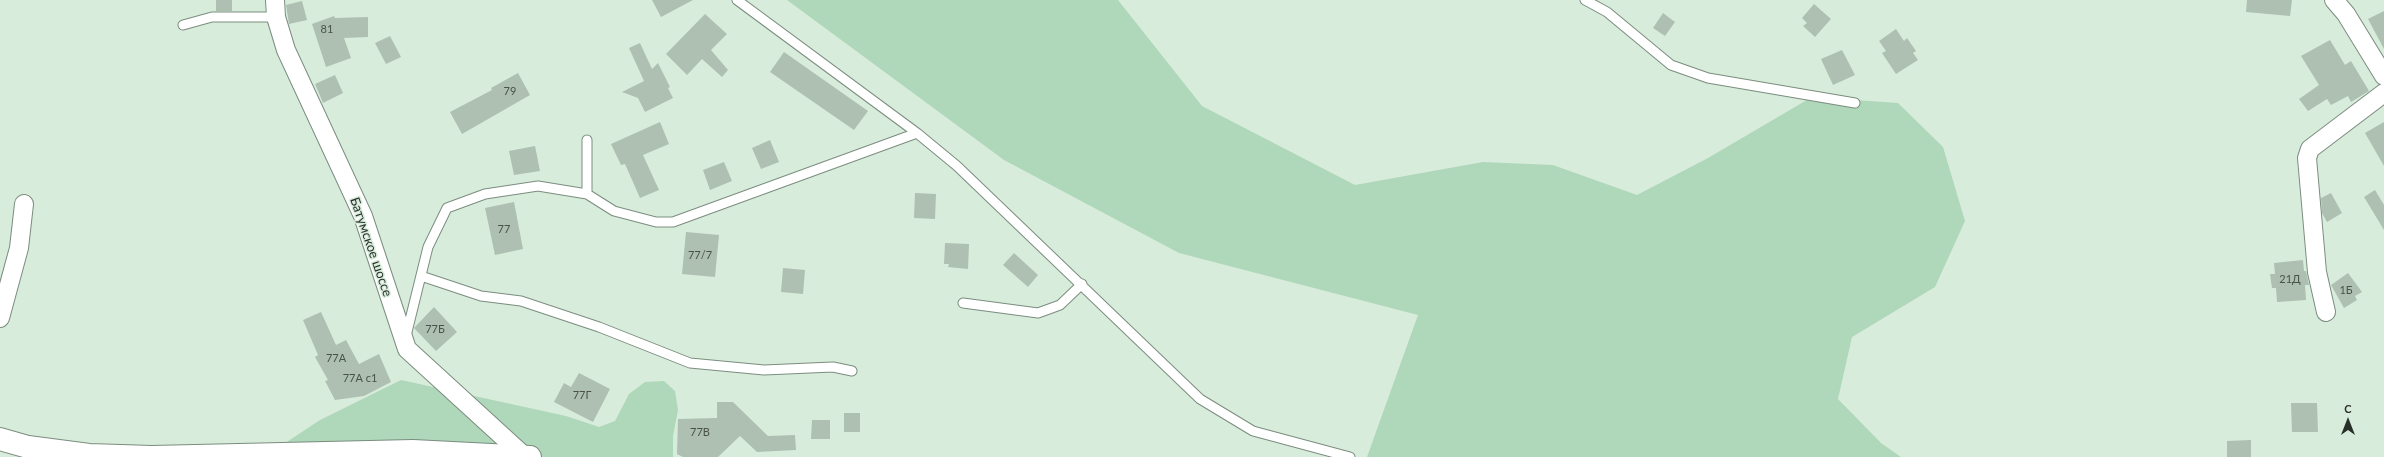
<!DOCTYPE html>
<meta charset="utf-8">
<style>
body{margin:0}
#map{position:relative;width:2384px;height:457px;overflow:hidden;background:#d8ecdc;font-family:Lato,sans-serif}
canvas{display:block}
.north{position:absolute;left:2328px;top:401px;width:40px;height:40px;-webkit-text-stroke:3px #d8ecdc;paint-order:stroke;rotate:0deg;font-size:11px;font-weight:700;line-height:16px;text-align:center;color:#282f29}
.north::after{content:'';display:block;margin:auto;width:14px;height:18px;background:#282f29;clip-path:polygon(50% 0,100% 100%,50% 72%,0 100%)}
</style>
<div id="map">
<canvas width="2384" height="457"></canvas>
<div class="north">С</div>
</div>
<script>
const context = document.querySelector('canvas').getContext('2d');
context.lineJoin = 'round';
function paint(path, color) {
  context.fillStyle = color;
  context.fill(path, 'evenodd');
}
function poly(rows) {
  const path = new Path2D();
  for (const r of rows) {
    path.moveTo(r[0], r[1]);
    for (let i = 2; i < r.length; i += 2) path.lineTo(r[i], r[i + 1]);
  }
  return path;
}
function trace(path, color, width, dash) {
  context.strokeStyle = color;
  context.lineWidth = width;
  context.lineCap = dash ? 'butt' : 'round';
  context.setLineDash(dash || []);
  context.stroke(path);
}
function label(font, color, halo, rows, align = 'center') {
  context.font = font + ' Lato,sans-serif';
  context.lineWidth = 3;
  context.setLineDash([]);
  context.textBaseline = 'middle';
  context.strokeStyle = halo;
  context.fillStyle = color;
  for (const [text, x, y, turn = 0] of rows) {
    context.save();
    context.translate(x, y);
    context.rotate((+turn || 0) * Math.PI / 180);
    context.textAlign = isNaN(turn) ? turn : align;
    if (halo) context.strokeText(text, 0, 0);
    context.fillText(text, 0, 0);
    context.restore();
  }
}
paint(poly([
 [787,0,1118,0,1202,106,1355,185,1483,162,1553,165,1637,195,1708,158,1812,97,1898,103,1943,147,1965,221,1935,287,1852,337,1838,399,1881,443,1901,457,1367,457,1418,315,1179,253,1004,160],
 [401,380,566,416,599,427,615,421,629,394,645,382,664,381,675,391,678,410,673,436,673,457,264,457,320,420]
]), '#afd7b9');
paint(poly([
 [216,0,232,0,232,11,216,11],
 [652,0,693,0,661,17],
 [2247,0,2292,0,2290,16,2246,12],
 [302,1,307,20,289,24,286,5],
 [1814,4,1831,19,1815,37,1803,26,1807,23,1802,18],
 [2384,11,2384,49,2368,19],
 [1663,13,1675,22,1665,36,1653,28],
 [705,14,727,34,711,50,728,70,722,77,702,59,687,75,666,54],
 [334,16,335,18,368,17,368,37,344,38,351,58,326,67,312,24],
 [1896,29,1904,41,1907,38,1916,51,1913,53,1918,60,1896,74,1882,53,1886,51,1879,41],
 [390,36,401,57,386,64,375,43],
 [2330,40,2345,65,2351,61,2369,91,2351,102,2348,96,2331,105,2327,99,2308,111,2299,99,2319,85,2301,56],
 [640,43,652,69,658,63,670,87,668,88,673,98,645,112,638,98,622,92,644,81,629,48],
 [1842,50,1855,75,1833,85,1821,59],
 [784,52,868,111,854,130,770,72],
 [518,73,530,95,462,134,450,112,492,90,491,88],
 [335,75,343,93,323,103,315,84],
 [660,122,669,144,643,155,659,190,640,198,625,164,621,165,611,144],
 [2384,122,2384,166,2365,133],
 [770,140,779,162,761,169,752,148],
 [535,146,540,171,514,175,509,151],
 [724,162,732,181,710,190,703,170],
 [2375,190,2384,205,2384,230,2364,197],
 [915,193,936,194,935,219,914,218],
 [2331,193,2342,213,2327,222,2322,213,2321,198],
 [514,202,523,249,495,255,485,208],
 [686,232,719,235,715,277,682,274],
 [945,243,969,244,968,269,948,267,949,264,944,264],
 [1014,253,1038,275,1028,287,1003,265],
 [2303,260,2304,271,2306,271,2309,285,2305,285,2306,300,2277,302,2276,288,2272,288,2270,274,2275,274,2274,263],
 [783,268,805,270,803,294,781,292],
 [2348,273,2362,292,2355,296,2357,300,2344,308,2331,285],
 [434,307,457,332,436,351,414,328],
 [321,312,336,345,346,340,359,364,379,354,391,382,364,396,335,400,325,381,328,380,315,357,318,355,303,320],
 [579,373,610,389,593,422,554,402,564,383,571,387],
 [717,402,733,402,768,436,795,435,796,450,757,452,740,436,718,457,683,457,677,454,678,419,717,418],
 [2291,403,2317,403,2318,432,2292,432],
 [844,413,860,413,860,432,844,432],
 [812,420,830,420,830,439,811,439],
 [2251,440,2251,457,2227,457,2227,441]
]), '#adc0b1');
const lane = poly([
 [737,0,917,133,957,166,1200,399,1253,431,1350,457],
 [1585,0,1607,12,1671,65,1708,78,1855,103],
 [183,25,212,17,276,17],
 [587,140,587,194],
 [421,276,481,296,521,301,599,327,690,363,764,370,833,367,852,371],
 [963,303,1038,313,1060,305,1082,284],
 [406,336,428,247,447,208,485,194,538,186,587,194,614,211,656,222,673,222,917,133]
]);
const street = poly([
 [275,0,276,17,286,50,363,216,407,349,524,456],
 [2334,0,2346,14,2384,76],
 [2326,312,2317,272,2307,158,2310,149,2384,93],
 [0,318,19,248,24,204]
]);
const highway = poly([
 [0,439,28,447,89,455,152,457,413,451,530,457]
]);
trace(lane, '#7b8d7f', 11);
trace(street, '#7b8d7f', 20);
trace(highway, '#7b8d7f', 24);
trace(lane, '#fff', 9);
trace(street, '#fff', 18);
trace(highway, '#fff', 22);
label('11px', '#49534b', null, [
 ["81",327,29],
 ["79",510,91],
 ["77",504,229],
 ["77/7",700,255],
 ["21Д",2290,279],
 ["1Б",2346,290],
 ["77Б",435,329],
 ["77А",336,358],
 ["77А с1",360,378],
 ["77Г",582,395],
 ["77В",700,432]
]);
label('13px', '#282f29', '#d8ecdc', [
 ["Батумское шоссе",371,247,71]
]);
</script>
